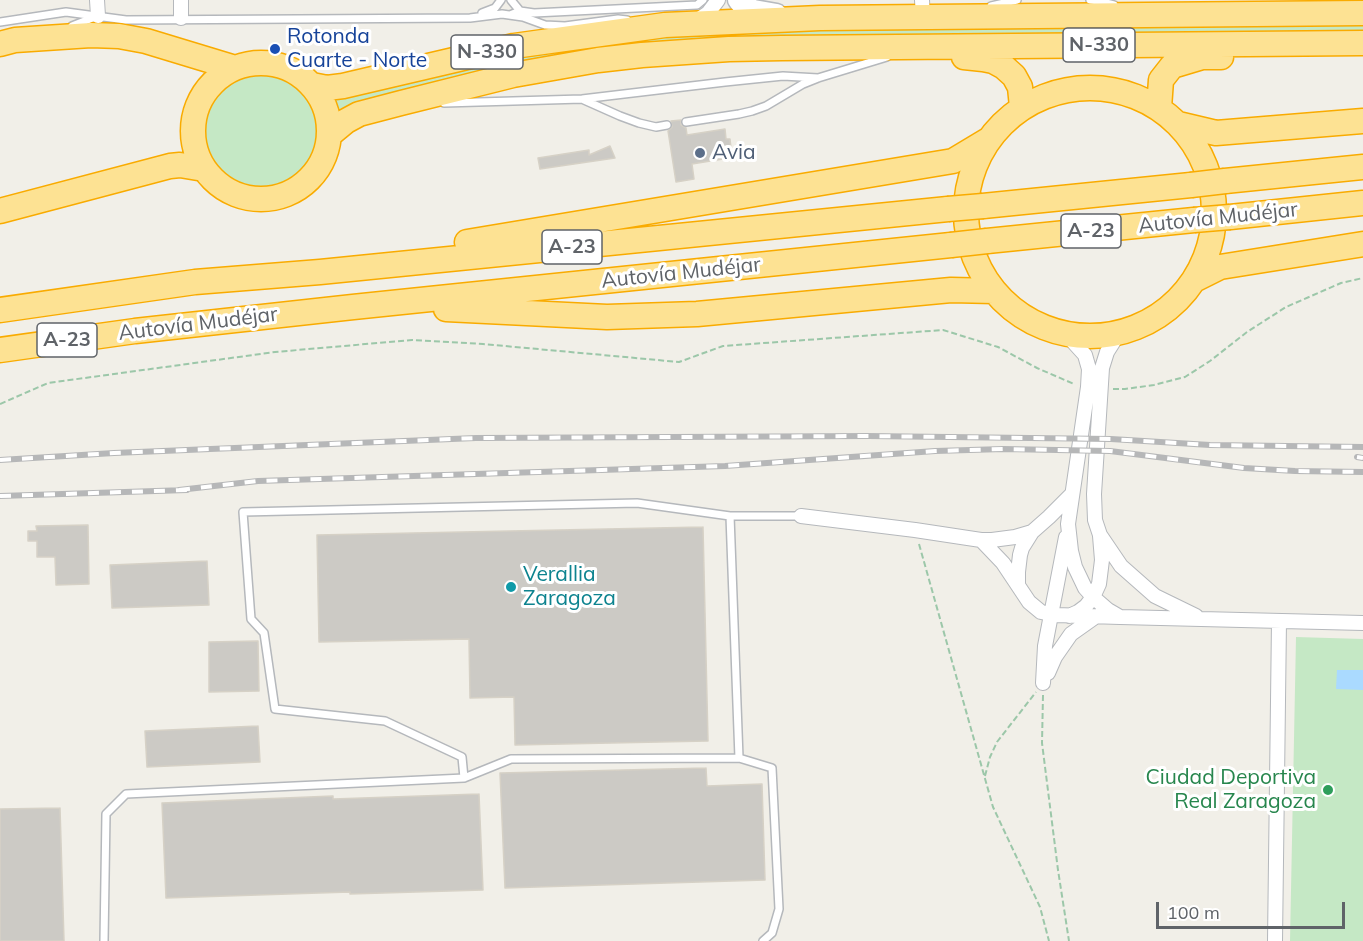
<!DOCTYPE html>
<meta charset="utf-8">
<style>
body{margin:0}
#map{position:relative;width:1363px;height:941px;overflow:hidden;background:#f1efe8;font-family:Mulish,sans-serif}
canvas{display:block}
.scale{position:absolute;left:1156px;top:902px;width:189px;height:27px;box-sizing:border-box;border:3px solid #5f6368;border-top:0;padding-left:8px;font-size:18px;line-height:21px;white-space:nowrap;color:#5f6368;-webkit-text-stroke:4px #fff;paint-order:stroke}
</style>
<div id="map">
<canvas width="1363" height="941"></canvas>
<div class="scale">100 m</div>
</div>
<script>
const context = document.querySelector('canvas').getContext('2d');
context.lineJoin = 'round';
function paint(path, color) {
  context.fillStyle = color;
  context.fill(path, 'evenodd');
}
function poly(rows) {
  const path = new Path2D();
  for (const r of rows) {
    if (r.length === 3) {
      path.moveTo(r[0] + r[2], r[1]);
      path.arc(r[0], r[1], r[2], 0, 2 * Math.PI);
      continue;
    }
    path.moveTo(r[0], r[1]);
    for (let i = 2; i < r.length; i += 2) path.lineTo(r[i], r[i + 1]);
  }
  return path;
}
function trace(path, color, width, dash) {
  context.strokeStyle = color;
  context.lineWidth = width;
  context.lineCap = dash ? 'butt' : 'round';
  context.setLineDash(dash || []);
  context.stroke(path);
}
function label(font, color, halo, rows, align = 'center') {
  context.font = font + ' Mulish,sans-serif';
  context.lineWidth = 6;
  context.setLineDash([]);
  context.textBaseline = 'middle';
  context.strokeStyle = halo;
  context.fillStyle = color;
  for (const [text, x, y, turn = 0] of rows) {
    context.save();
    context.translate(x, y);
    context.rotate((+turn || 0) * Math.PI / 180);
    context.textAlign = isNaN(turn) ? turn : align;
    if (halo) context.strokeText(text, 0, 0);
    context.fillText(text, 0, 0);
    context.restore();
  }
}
paint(poly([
 [1363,24,1363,36,871,39,421,88,339,109,336,108,333,100,405,79,565,45,769,25],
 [261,130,58],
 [1296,637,1363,639,1363,941,1290,941]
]), '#c5e8c5');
paint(poly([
 [1337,670,1363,670,1363,690,1336,689]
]), '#aadaff');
const building = poly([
 [681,120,681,125,686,128,687,135,725,129,726,139,730,139,731,148,728,149,729,158,692,164,694,179,676,182,668,131,672,127,671,121,681,120],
 [610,146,615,158,540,169,538,158,589,150,589,155,610,146],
 [88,525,89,584,56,585,55,557,37,557,37,541,28,541,28,531,37,531,36,526,88,525],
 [703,527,708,741,515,745,514,697,470,698,469,639,319,642,317,535,703,527],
 [207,561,209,605,112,608,110,565,207,561],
 [258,641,259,691,209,692,209,642,258,641],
 [258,726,260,762,147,767,145,731,258,726],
 [706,768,707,786,762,784,765,880,505,888,500,773,706,768],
 [479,794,483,890,350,894,350,892,166,898,162,803,333,796,333,799,479,794],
 [60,808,64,941,0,941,0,809,60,808]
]);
paint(building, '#cccac5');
trace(building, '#d6d1c6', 1.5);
const lane = poly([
 [511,0,520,11],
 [1090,0,1099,1,1114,5],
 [991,6,1017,0],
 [482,13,495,8,501,0],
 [510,15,520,11,534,13,697,5,703,0],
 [0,22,66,12,126,20,470,18,502,14,523,17,545,25,565,26,618,19,627,20],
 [72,26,95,17],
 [584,100,620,116,639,123,656,127,667,125],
 [444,103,582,99,725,82,783,76,818,78],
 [686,122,739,114,752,111,766,106,803,84,818,78,887,57],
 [739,758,730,516,801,516],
 [464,778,462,757,385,721,275,709,264,633,251,619,243,512,637,503,730,516],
 [104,941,106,814,126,794,464,778,511,759,739,758,772,768,779,909,772,933,763,941]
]);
const street = poly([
 [97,0,98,16],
 [181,0,181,18],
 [922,0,923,17],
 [696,21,708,13,718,0],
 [1119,333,1107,352,1102,368,1094,494,1095,520,1100,535,1121,566,1155,596,1196,616],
 [1066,334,1085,355,1089,369,1088,387,1068,524,1071,551,1075,567,1085,588,1093,597,1108,610,1120,617,1363,623],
 [801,516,915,530,981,540,992,540,1015,537,1032,532,1049,517,1072,494],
 [981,540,1003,563,1029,602,1041,612,1056,615,1120,617],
 [1018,584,1018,572,1020,555,1022,548,1032,532],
 [1069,616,1078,612,1086,606,1093,597,1099,584,1102,560,1100,536],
 [1048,673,1055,657,1071,634,1095,617],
 [1043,683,1045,646,1066,537],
 [1275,941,1279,621]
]);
const secondary = poly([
 [737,0,739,3,754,9,777,13]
]);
const highway = poly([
 [0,44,15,40,91,35,119,36,146,41,235,68],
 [964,57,983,59,993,61,1004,67,1014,76,1020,87,1022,107],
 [261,131,68],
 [312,85,327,88,343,86,514,46,665,25,820,18,1363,13],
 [1090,212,124],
 [1159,108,1161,80,1172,66,1202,57,1221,57],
 [1178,124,1216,133,1363,121],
 [329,135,346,121,359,114,401,103,513,75,598,60,642,55,729,49,782,48,1363,43],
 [1225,181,1363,167],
 [983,206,1191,185],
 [0,211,170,166,180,165,204,169],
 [1230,217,1363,203],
 [987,241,1194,220],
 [467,242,953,161,988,140],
 [1194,280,1220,267,1363,244],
 [446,309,607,317,697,314,951,290,994,291],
 [0,310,195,282,320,272,948,209],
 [0,350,135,331,353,307,951,245]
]);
trace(lane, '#b5b8bc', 10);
trace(street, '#b5b8bc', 16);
trace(secondary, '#b6babf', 21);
trace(highway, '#f9ab00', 27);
trace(poly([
 [1113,389,1125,389,1154,385,1185,377,1210,361,1247,332,1286,307,1341,283,1363,278],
 [0,404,48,383,275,352,412,340,483,344,679,362,723,346,943,330,998,347,1037,368,1074,384],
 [919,544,993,807,1040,907,1049,941],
 [1043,695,1042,743,1058,870,1069,941],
 [985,776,990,757,997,742,1036,692]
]), '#9cc7a9', 2, [6, 3]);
trace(lane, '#fff', 7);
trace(street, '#fff', 14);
trace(secondary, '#fff', 18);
trace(highway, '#fde293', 24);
const rail = poly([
 [1357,457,1363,458],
 [0,460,114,453,476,438,868,436,1111,439,1210,445,1363,447],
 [179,490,258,481,725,466,935,451,1004,449,1110,451,1244,468,1295,471,1363,472],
 [0,496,187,490]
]);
trace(rail, '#b6b7b8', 6);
trace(rail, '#fff', 4, [11]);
const highwayBridge = poly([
 [1191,185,1225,181],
 [948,209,983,206],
 [1194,220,1230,217],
 [951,245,987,241]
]);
trace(highwayBridge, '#f9ab00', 27, []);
trace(highwayBridge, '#fde293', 24);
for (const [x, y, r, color] of [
 [275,49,6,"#1a4fb4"],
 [700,153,6,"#5c6f8a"],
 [511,587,6,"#0f9aa8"],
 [1328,790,6,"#2e9e5b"]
]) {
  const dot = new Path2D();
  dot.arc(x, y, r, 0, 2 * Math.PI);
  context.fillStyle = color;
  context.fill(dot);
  trace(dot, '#fff', 2);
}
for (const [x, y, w] of [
 [1099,45,72],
 [487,52,72],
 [1091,231,60],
 [572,247,60],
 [67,340,60]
]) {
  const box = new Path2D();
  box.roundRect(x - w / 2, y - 17, w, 34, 4.5);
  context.fillStyle = '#fff';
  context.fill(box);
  trace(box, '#5f6368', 1.5);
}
label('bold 20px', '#5f6368', null, [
 ["N-330",1099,45],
 ["N-330",487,52],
 ["A-23",1091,231],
 ["A-23",572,247],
 ["A-23",67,340]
]);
label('21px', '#164399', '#fff', [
 ["Rotonda",287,37],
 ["Cuarte - Norte",287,61]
], 'left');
label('21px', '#4e5e75', '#fff', [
 ["Avia",712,153]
], 'left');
label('21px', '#5f6368', '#fff', [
 ["Autovía Mudéjar",1218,218,-6],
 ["Autovía Mudéjar",681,273,-6],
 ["Autovía Mudéjar",198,324,-7]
]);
label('21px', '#0d838f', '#fff', [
 ["Verallia",523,575],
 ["Zaragoza",523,599]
], 'left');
label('21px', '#27864d', '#fff', [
 ["Ciudad Deportiva",1316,778],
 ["Real Zaragoza",1316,802]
], 'right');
</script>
